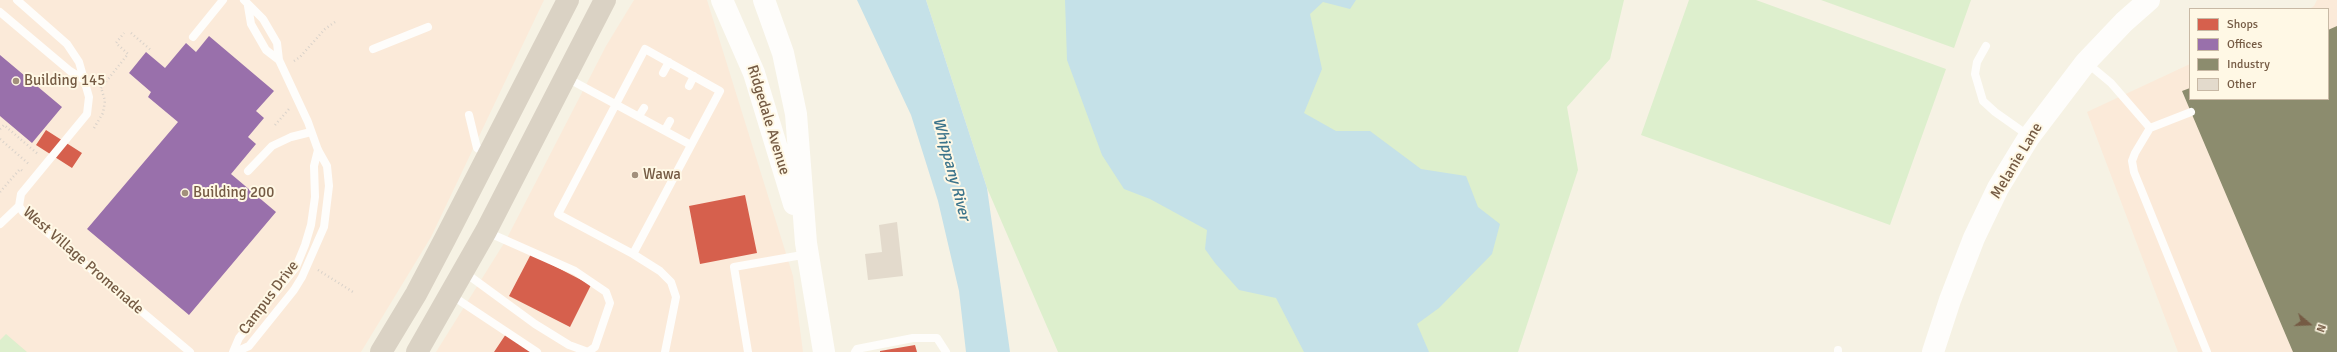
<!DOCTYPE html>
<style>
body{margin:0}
#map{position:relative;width:2337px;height:352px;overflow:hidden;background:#f6f2e4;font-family:Signika,sans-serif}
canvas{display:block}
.legend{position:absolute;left:2189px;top:8px;width:140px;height:92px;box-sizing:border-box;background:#fff8e5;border:1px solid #c8b9a5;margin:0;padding:5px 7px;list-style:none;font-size:12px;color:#755b44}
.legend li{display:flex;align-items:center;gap:8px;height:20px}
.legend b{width:20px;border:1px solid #c8b9a5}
.north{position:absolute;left:2289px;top:304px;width:40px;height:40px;-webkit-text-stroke:3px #fff8e5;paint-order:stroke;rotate:109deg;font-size:11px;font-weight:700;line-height:16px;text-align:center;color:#755b44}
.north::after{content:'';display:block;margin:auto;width:14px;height:18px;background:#755b44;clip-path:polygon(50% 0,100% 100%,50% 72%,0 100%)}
</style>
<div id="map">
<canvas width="2337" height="352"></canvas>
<ul class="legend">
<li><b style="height:11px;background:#d6604d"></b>Shops</li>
<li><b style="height:11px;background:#9970ab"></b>Offices</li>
<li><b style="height:11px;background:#8c8c6e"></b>Industry</li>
<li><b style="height:11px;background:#e3dacc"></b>Other</li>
</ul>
<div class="north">N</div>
</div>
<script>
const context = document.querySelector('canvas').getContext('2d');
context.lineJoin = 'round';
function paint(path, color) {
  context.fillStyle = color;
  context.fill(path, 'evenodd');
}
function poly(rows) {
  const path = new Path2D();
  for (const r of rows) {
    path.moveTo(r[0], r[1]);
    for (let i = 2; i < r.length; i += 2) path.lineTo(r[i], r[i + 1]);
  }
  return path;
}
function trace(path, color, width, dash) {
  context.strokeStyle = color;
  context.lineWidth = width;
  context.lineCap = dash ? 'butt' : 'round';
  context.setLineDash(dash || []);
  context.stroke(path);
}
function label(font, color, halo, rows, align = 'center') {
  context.font = font + ' Signika,sans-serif';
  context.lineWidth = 4;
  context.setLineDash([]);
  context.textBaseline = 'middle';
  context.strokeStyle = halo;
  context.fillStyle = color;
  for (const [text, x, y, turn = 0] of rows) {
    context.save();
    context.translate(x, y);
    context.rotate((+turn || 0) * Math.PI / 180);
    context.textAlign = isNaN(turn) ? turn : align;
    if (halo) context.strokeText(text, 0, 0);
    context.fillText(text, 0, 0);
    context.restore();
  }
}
paint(poly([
 [0,0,544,0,431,237,361,352,0,352],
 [634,0,707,0,793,276,803,352,436,352,506,240,606,46],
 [2317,0,2337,0,2337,352,2178,352,2087,112,2190,64,2190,99,2328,99,2328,9,2309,9,2314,6]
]), '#fbead9');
paint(poly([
 [926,0,1624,0,1610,59,1567,107,1578,170,1518,352,1058,352,987,188],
 [1689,0,1756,0,1946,69,1890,225,1641,135],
 [1821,0,1971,0,1954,48],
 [6,334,27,352,0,352,0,340]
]), '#ddefcd');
paint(poly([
 [857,0,926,0,987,188,1010,352,966,352,959,291,938,201,911,115],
 [1065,0,1356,0,1350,9,1323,2,1310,14,1322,69,1304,113,1336,131,1370,131,1421,169,1466,176,1478,207,1500,224,1492,254,1439,308,1417,324,1429,352,1304,352,1276,298,1239,290,1215,263,1205,249,1207,230,1150,199,1124,189,1102,155,1067,60]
]), '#c5e1e8');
paint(poly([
 [46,130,82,153,72,168,36,145],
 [745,195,757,253,700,264,689,206],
 [531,254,591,285,570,327,509,296],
 [506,334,532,352,494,352],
 [915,345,917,352,880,352,880,351]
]), '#d6604d');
paint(poly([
 [209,36,274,91,256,111,264,118,248,137,256,144,231,174,276,212,189,315,87,229,178,122,148,97,151,92,129,73,146,52,165,68,186,43,196,52],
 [0,55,62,107,32,143,0,116]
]), '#9970ab');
paint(poly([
 [2337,26,2337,352,2293,352,2182,91,2190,88,2190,99,2328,99,2328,30]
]), '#8c8c6e');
paint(poly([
 [897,222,903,276,868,280,865,254,882,252,879,225]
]), '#e3dacc');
trace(poly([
 [131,33,152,51],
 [294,61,300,57,325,29,335,22],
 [101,88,128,54,116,43,124,33],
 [275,125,289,109],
 [94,128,103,113,105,101,100,84],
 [0,129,4,125,39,155],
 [0,139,30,165],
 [0,192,20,169,24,172],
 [318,270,353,292]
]), '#d9d2ca', 2.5, [1, 3]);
trace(poly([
 [17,0,67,44,79,62,89,97,87,114,21,194,19,206,23,212,190,352],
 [248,6,251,24,266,50,279,60],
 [0,12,70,71,83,79],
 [193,37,223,0],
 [1986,46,1977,62,1975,74,1983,101,1995,112,2029,136],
 [373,49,428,27],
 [2087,63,2111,83,2150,128],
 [663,73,669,62],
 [567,78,691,145],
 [689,86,694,76],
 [2191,112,2150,128,2135,153,2132,161,2134,172,2207,352],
 [469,115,477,148,488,153],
 [639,116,644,108],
 [665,130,670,121],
 [248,171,272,146,291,137,311,132],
 [0,224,19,206],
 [633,254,720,91,645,49,558,214,633,254,660,271,671,282,676,297,665,352],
 [464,272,535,324,569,345,588,352,595,347,610,303,606,292,575,271,487,232],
 [451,295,537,352],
 [233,352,239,338,296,267,305,245,311,225,315,197,314,166,318,150],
 [236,352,249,346,294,290,302,277,324,227,329,186,327,166,318,150,308,122,279,60,277,43,263,19,244,0],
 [748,352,734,267,808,254],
 [855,352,857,349,913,338,937,338,946,352],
 [1838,352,1838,350]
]), '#fefdfb', 8);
trace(poly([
 [722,0,754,73,794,204],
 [764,0,783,53,796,114,806,243,824,352],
 [1933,352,1950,300,1974,238,1998,188,2029,137,2086,62,2124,22,2149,0]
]), '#fefdfb', 22);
trace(poly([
 [381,352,416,294,445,239,568,0],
 [417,352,486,231,605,0]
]), '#dad2c4', 22);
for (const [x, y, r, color] of [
 [16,81,4,"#a2907c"],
 [635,175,4,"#a2907c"],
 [185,193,4,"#a2907c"]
]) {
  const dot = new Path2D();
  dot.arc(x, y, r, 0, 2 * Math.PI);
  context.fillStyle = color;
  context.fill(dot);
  trace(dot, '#fff8e5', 1.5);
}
label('15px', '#755b44', '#fff8e5', [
 ["Building 145",24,81],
 ["Wawa",643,175],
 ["Building 200",193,193]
], 'left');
label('15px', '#755b44', '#fff8e5', [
 ["Ridgedale Avenue",768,120,73],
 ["Melanie Lane",2017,161,-59],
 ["West Village Promenade",83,261,41],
 ["Campus Drive",269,298,-53]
]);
label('italic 16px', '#3c748b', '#fff8e5', [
 ["Whippany River",951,169,75]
]);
</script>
